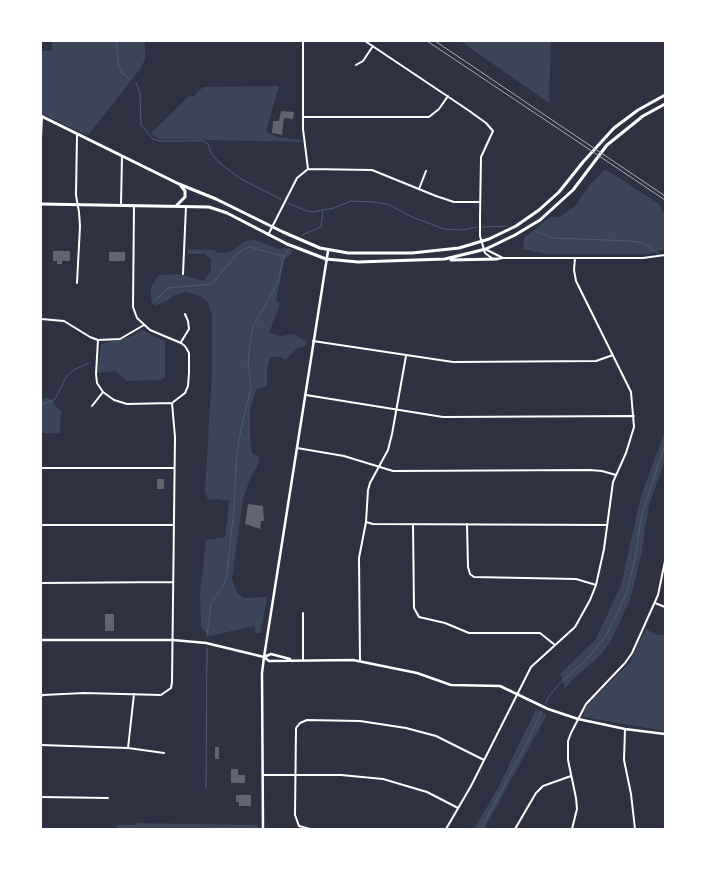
<!DOCTYPE html>
<style>
body{margin:0}
#map{position:relative;width:706px;height:870px;overflow:hidden;background:#2d3142;font-family:Georgia,serif}
canvas{display:block}
.frame{position:absolute;inset:0;border:42px solid #fff;pointer-events:none}
</style>
<div id="map">
<canvas width="706" height="870"></canvas>
<div class="frame"></div>
</div>
<script>
const context = document.querySelector('canvas').getContext('2d');
context.lineJoin = 'round';
function paint(path, color) {
  context.fillStyle = color;
  context.fill(path, 'evenodd');
}
function poly(rows) {
  const path = new Path2D();
  for (const r of rows) {
    path.moveTo(r[0], r[1]);
    for (let i = 2; i < r.length; i += 2) path.lineTo(r[i], r[i + 1]);
  }
  return path;
}
function trace(path, color, width, dash) {
  context.strokeStyle = color;
  context.lineWidth = width;
  context.lineCap = dash ? 'butt' : 'round';
  context.setLineDash(dash || []);
  context.stroke(path);
}
paint(poly([
 [52,41,145,41,145,59,141,68,89,134,86,135,41,113,41,51,52,51],
 [460,41,551,41,549,103],
 [279,86,266,131,277,137,302,140,302,142,159,139,151,133,190,95,193,97,203,87],
 [605,169,659,204,665,216,665,249,649,254,545,254,523,249,524,238,550,217,560,217,576,205,588,187],
 [255,240,279,249,285,248,292,249,291,254,284,260,276,301,280,304,269,333,280,336,293,334,306,341,306,346,298,348,285,360,281,357,270,357,267,370,267,386,257,389,250,408,250,438,252,453,259,457,257,468,251,476,243,499,232,579,237,593,243,598,267,597,261,633,255,633,255,626,209,636,201,627,200,592,206,540,225,537,229,501,217,499,208,500,205,491,212,371,212,315,208,302,198,295,186,292,173,296,165,302,154,306,151,301,151,287,159,275,178,274,204,281,211,270,211,260,205,254,188,254,187,249,213,250,219,253,230,252,245,241],
 [142,330,165,341,165,377,161,380,127,381,115,371,97,373,101,344,127,338],
 [46,398,53,400,56,407,61,411,60,433,41,433,41,400],
 [665,431,665,460,649,505,641,556,630,600,612,639,600,656,572,680,565,689,560,674,596,639,621,585,641,496],
 [646,629,657,635,665,635,665,731,583,717,585,708,590,702,630,662],
 [536,709,547,715,484,829,474,829,499,786],
 [135,823,258,825,258,829,117,829,117,825,134,825]
]), '#3c4559');
trace(poly([
 [116,41,119,68,123,74,130,79],
 [136,83,140,93,141,125,153,139,160,141,203,141,208,144,212,155,221,164,241,179,281,199],
 [287,203,307,211,313,212,334,208,351,201,372,202,388,204,410,216,444,229,464,230,476,227],
 [482,227,508,226],
 [535,231,553,238,632,241,643,243,659,254],
 [302,235,321,227,323,211],
 [664,259,665,260],
 [155,301,168,288,212,284,238,253,244,249,250,247,283,256],
 [41,405,55,399,66,377,75,369,89,363],
 [207,637,211,603,224,585,227,575,234,507,237,452,241,429,251,387,248,361,251,337,254,325,278,282,284,256,288,250],
 [545,704,549,696,562,681,585,661,604,639,619,610,627,591,636,554,641,518,665,444],
 [206,788,207,648],
 [481,829,528,741,542,710]
]), '#4f5d75', 1);
paint(poly([
 [281,111,294,112,293,119,284,118,282,135,272,133,273,121,279,121],
 [53,251,70,251,70,261,62,261,62,264,57,264,57,261,53,261],
 [109,252,125,252,125,261,109,261],
 [157,479,164,479,164,489,157,489],
 [248,504,263,506,264,521,261,521,260,529,245,524],
 [105,614,114,614,114,631,105,631],
 [215,747,219,747,219,759,215,759],
 [231,769,238,769,238,775,245,775,245,783,231,783],
 [236,795,251,795,251,806,239,806,239,802,236,802]
]), '#626471');
trace(poly([
 [303,41,303,129,308,169],
 [365,41,468,110,486,123,493,131,481,157,480,216,480,236,485,253,493,259],
 [356,65,363,61,373,46],
 [303,117,429,117,439,109,448,96],
 [77,135,76,195,79,212,80,226,77,283],
 [41,137,42,116],
 [419,189,426,171],
 [121,205,122,156],
 [268,235,297,178,308,169,372,170,436,196,454,202,480,202],
 [487,250,503,258],
 [497,259,503,258,643,258,665,255],
 [183,274,186,206],
 [41,319,64,321,90,337,98,340,120,339,144,325],
 [98,340,96,374,97,383,103,392,114,400,127,404,172,403,185,393,188,386,189,373,189,353,185,346,181,343,150,330,137,318,133,307,134,206],
 [313,341,453,362,596,361,613,355],
 [181,342,189,329,188,321,185,314],
 [306,395,443,417,634,416],
 [92,406,103,392],
 [297,448,344,456,393,471,590,470,602,471,616,475],
 [41,468,174,468],
 [366,522,373,524,607,525],
 [413,524,414,608,419,617,445,623,469,633,540,633,555,645],
 [467,524,468,567,470,574,474,577,576,579,596,585],
 [41,525,173,525],
 [41,583,173,582],
 [655,603,665,607],
 [303,613,303,660],
 [360,661,359,558,366,522,368,490,370,483,388,450,392,434,406,356],
 [43,695,84,693,161,695,171,688,172,682,175,437,172,403],
 [625,729,624,760,631,794,635,829],
 [41,745,128,748,164,753],
 [128,748,134,694],
 [263,775,341,775,383,779,427,792,458,808],
 [41,797,108,798],
 [310,829,299,826,295,815,296,728,300,723,307,720,360,721,406,728,436,736,484,760],
 [446,829,471,786,531,667,575,627,590,600,596,585,604,549,613,482,626,453,634,427,631,392,576,281,574,270,575,258],
 [515,829,536,793,543,786,571,776],
 [572,829,577,809,576,798,568,760,568,741,571,733,586,704,625,663,632,653,658,595,665,561]
]), '#fff', 2);
trace(poly([
 [41,640,173,640,206,643,264,657,269,661,353,660,417,673,451,685,500,686,548,709,578,719,625,729,665,734],
 [264,657,271,654,290,659],
 [41,696,43,695],
 [263,829,262,673,264,657,328,251]
]), '#fff', 2.5);
trace(poly([
 [41,116,179,184,216,199,283,232,320,248,348,253,412,253,459,248,489,239,516,226,539,210,559,192,583,162,614,128,638,110,665,95],
 [41,204,209,207,227,213,287,244,326,259,358,262,445,259,486,249,515,235,540,220,573,190,607,145,643,116,665,104],
 [177,205,185,197,185,191,181,186],
 [451,260,497,259]
]), '#fff', 3);
trace(poly([
 [435,41,665,196]
]), '#abadb3', 1);
trace(poly([
 [427,41,665,200]
]), '#abadb3', 1);
</script>
